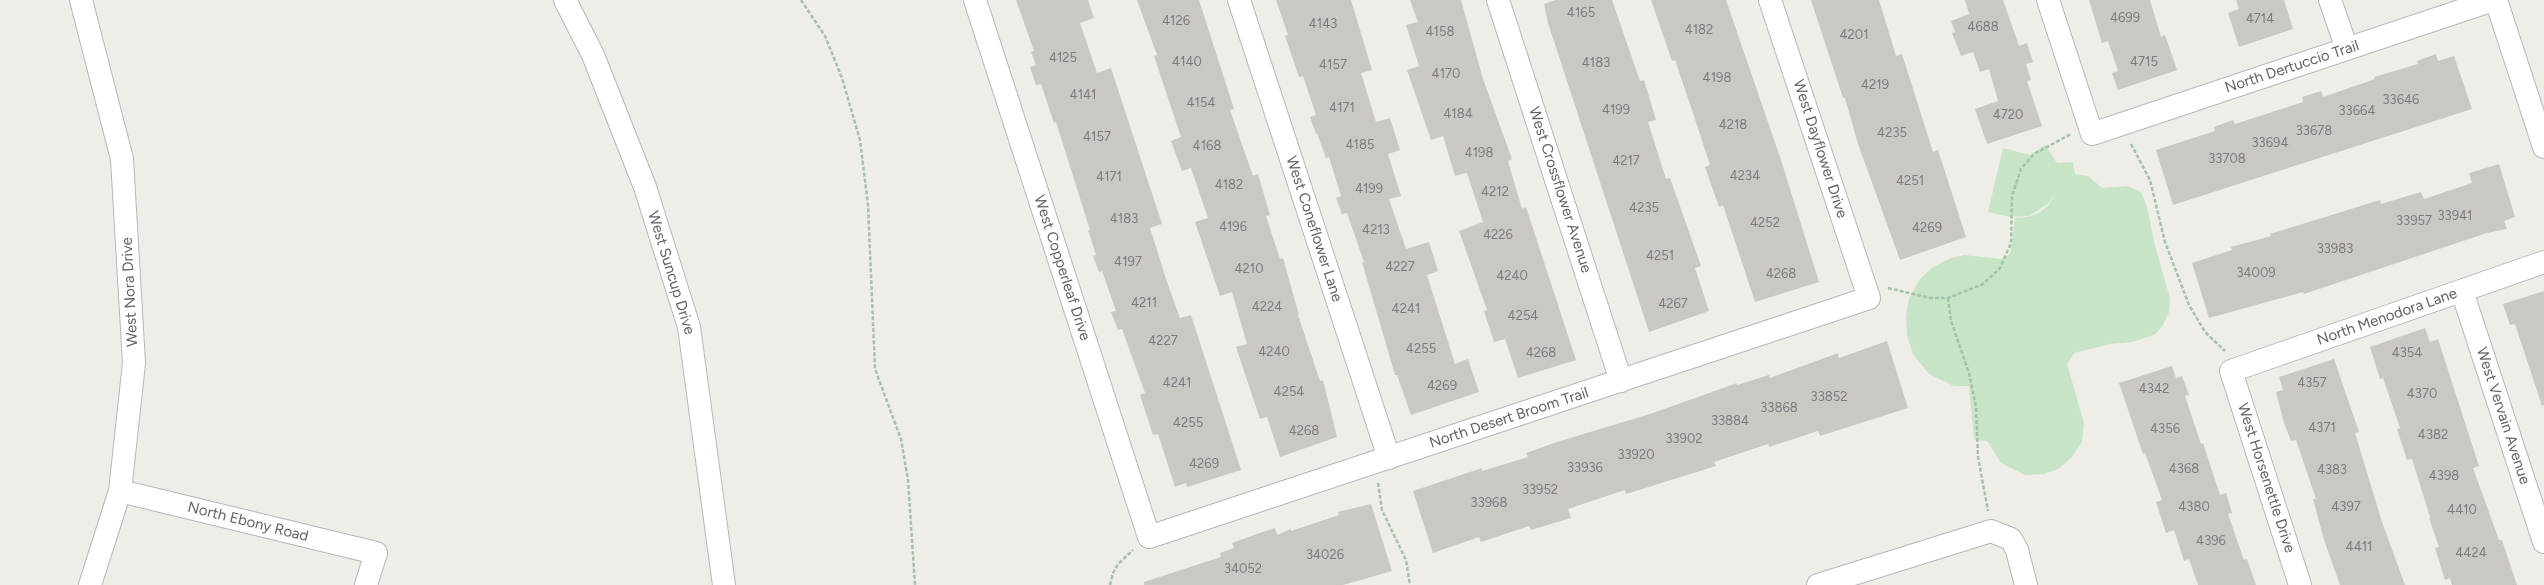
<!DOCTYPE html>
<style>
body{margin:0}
canvas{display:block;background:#efede7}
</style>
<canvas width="2544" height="585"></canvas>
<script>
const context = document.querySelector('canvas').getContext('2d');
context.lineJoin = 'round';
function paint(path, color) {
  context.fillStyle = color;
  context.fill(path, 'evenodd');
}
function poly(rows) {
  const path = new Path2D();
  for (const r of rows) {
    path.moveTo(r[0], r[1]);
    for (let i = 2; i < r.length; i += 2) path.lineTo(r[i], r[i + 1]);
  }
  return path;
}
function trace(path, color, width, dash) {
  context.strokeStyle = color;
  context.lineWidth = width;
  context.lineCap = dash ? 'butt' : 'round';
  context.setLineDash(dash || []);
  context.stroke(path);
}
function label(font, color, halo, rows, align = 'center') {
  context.font = font + ' Figtree,sans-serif';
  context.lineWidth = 3;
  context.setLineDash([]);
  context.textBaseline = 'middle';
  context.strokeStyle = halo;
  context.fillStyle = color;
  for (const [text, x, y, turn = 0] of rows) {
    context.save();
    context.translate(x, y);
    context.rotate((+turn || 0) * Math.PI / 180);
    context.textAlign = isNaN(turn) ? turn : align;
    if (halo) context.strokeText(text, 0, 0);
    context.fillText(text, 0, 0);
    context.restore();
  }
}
paint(poly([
 [2045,145,2057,163,2073,162,2075,174,2088,176,2102,188,2128,186,2141,192,2147,207,2155,246,2170,298,2169,312,2162,327,2154,335,2133,342,2110,344,2074,353,2067,364,2084,423,2082,442,2071,458,2058,469,2044,474,2025,475,2001,463,1987,441,1974,440,1969,386,1954,386,1929,374,1913,354,1907,336,1906,316,1909,299,1919,280,1933,267,1951,258,1964,255,2002,259,2010,254,2015,218,2028,217,2038,213,2048,206,2057,192,2049,203,2029,216,2010,217,1988,212,2003,148,2030,155]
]), '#c8e4c7');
paint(poly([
 [1016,0,1088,0,1094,18,1080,23,1097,73,1111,68,1162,224,1150,228,1167,282,1180,318,1191,315,1241,470,1187,487,1186,483,1175,487,1158,434,1153,435,1140,395,1145,393,1122,329,1118,330,1111,312,1116,311,1102,271,1099,272,1093,256,1096,255,1088,230,1090,230,1056,122,1054,123,1041,84,1036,85,1030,67,1036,65,1031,52,1034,51],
 [1137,0,1199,0,1234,109,1230,110,1253,176,1258,174,1270,215,1266,216,1280,259,1283,258,1299,315,1298,315,1320,381,1323,380,1337,437,1280,457,1267,417,1260,419,1236,347,1247,344,1232,292,1220,296,1195,222,1208,218,1191,168,1182,171,1171,141,1181,137,1154,56,1157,55],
 [1276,0,1351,0,1372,70,1361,73,1376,122,1390,118,1400,150,1388,154,1401,196,1389,199,1406,249,1429,242,1438,271,1427,275,1455,364,1468,359,1479,392,1411,415,1397,375,1395,375,1362,262,1364,262,1347,213,1342,214,1336,198,1341,196,1329,157,1326,158,1317,133,1316,134,1310,117,1316,115,1303,76,1299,77,1285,36,1288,35],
 [1410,0,1461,0,1483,79,1512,159,1508,161,1522,209,1526,207,1576,360,1518,378,1505,339,1494,342,1484,311,1487,310,1459,231,1483,222,1467,173,1455,176,1443,136,1431,140,1407,70,1419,66,1406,25,1418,22],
 [1556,0,1612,0,1640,81,1644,80,1656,120,1648,122,1666,179,1670,178,1701,266,1695,268,1709,311,1649,332,1548,23,1544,4],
 [1651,0,1726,0,1781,160,1819,282,1755,302,1723,205,1719,207,1705,167,1710,165,1694,116,1675,60,1672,61],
 [1811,0,1879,0,1896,56,1902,54,1933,152,1938,150,1966,237,1900,260,1858,144,1845,98,1843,98],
 [1965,0,2003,0,2019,46,2027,43,2033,62,2026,64,2031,80,2027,81,2042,126,1987,144,1975,109,1998,101,1989,69,1980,72,1973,52,1961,56,1952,33,1955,32,1951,21,1969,14],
 [2089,0,2150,0,2161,37,2165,35,2177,70,2118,90,2112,73,2118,71,2108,41,2102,43],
 [2236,0,2284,0,2293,29,2239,47,2228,13,2239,9],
 [2436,54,2438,61,2454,56,2472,109,2173,205,2156,150,2215,131,2214,127,2233,120,2235,124,2303,102,2302,97,2321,91,2323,97,2375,79,2374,77,2418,64,2417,61],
 [2499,164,2515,217,2504,221,2507,229,2487,233,2304,294,2303,292,2209,318,2192,263,2232,250,2231,247,2271,236,2270,234,2380,200,2381,204,2421,192,2424,199,2472,183,2469,173],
 [2544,291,2544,405,2542,406,2515,324,2510,325,2503,304],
 [2425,328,2430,342,2438,339,2479,466,2473,468,2499,540,2502,540,2517,585,2452,585,2450,578,2445,580,2435,548,2439,547,2429,518,2430,517,2412,459,2407,460,2397,429,2400,428,2383,378,2380,379,2370,347],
 [1887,341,1908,408,1820,436,1818,431,1769,447,1768,444,1714,462,1716,466,1626,494,1625,490,1568,509,1571,518,1531,530,1529,526,1481,542,1479,537,1433,553,1413,491,1482,468,1482,471,1528,457,1526,453,1557,442,1653,413,1737,383,1737,385,1769,375,1770,378,1838,353,1839,358],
 [2334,359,2359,432,2355,433,2382,522,2405,585,2340,585,2324,540,2313,499,2316,499,2296,440,2291,441,2284,423,2276,392,2283,390,2279,377],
 [2172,366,2176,378,2182,376,2189,395,2185,396,2201,444,2203,443,2220,495,2226,493,2232,513,2228,514,2244,560,2247,559,2256,585,2198,585,2189,559,2184,561,2174,530,2166,533,2156,502,2162,500,2145,453,2143,454,2119,383],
 [1371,504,1392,571,1343,585,1144,585,1144,582,1221,557,1220,553,1234,548,1232,543,1257,534,1275,528,1277,535,1291,529,1291,531,1339,515,1338,512]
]), '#cbc8c4');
const minor = poly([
 [81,0,122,159,134,363,120,491,90,585],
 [565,0,593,55,645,187,689,327,724,585],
 [975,0,1149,537,1869,298,1770,0],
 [1239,0,1389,458],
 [1498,0,1621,381],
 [2048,0,2092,134,2493,0],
 [2330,0,2347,49],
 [2496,0,2544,147],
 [2462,291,2544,542],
 [120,491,376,553,366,585],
 [1818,585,1991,531,2011,539,2017,550,2026,585],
 [2300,585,2231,371,2544,262]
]);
trace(minor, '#b4b7ba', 24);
trace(poly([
 [801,0,825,36,842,78,860,140,868,205,875,369,901,439,908,480,915,585],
 [2131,144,2150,180,2165,242,2189,305,2205,332,2225,351],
 [1888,288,1930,298,1948,298,1983,284,2000,268,2011,243,2012,196,2021,169,2034,154,2071,134],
 [1948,298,1951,321,1969,373,1976,407,1978,457,1988,511],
 [1378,483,1382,510,1406,560,1410,585],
 [1110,585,1113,573,1118,564,1133,550]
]), '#a0c4a9', 2.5, [4, 2]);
trace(minor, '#fff', 22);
label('13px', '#7a7c7e', null, [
 ["4165",1581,13],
 ["4699",2125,18],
 ["4714",2260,19],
 ["4126",1176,21],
 ["4143",1323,24],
 ["4688",1983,27],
 ["4182",1699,30],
 ["4158",1440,32],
 ["4201",1854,35],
 ["4125",1063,58],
 ["4140",1187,62],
 ["4715",2144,62],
 ["4183",1596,63],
 ["4157",1333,65],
 ["4170",1446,74],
 ["4198",1717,78],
 ["4219",1875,85],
 ["4141",1083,95],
 ["33646",2401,100],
 ["4154",1201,103],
 ["4171",1342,108],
 ["4199",1616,110],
 ["33664",2357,111],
 ["4184",1458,114],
 ["4720",2008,115],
 ["4218",1733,125],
 ["33678",2314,131],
 ["4235",1892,133],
 ["4157",1097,137],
 ["33694",2270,143],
 ["4185",1360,145],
 ["4168",1207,146],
 ["4198",1479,153],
 ["33708",2227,159],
 ["4217",1626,161],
 ["4234",1745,176],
 ["4171",1109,177],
 ["4251",1910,181],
 ["4182",1229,185],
 ["4199",1369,189],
 ["4212",1495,192],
 ["4235",1644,208],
 ["33941",2455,216],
 ["4183",1124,219],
 ["33957",2414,221],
 ["4252",1765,223],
 ["4196",1233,227],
 ["4269",1927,228],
 ["4213",1376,230],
 ["4226",1498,235],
 ["33983",2335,249],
 ["4251",1660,256],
 ["4197",1128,262],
 ["4227",1400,267],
 ["4210",1249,269],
 ["34009",2256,273],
 ["4268",1781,274],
 ["4240",1512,276],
 ["4211",1144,303],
 ["4267",1673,304],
 ["4224",1267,307],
 ["4241",1406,309],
 ["4254",1523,316],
 ["4227",1163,341],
 ["4255",1421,349],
 ["4240",1274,352],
 ["4268",1541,353],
 ["4354",2407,353],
 ["4241",1177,383],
 ["4357",2312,383],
 ["4269",1442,386],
 ["4342",2154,389],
 ["4254",1289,392],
 ["4370",2422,394],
 ["33852",1829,397],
 ["33868",1779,408],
 ["33884",1730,421],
 ["4255",1188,423],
 ["4371",2322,428],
 ["4356",2165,429],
 ["4268",1304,431],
 ["4382",2433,435],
 ["33902",1684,439],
 ["33920",1636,455],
 ["4269",1204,464],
 ["33936",1585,468],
 ["4368",2184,469],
 ["4383",2332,470],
 ["4398",2444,476],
 ["33952",1540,490],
 ["33968",1489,503],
 ["4380",2194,507],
 ["4397",2346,507],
 ["4410",2462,510],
 ["4396",2211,541],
 ["4411",2359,547],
 ["4424",2471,553],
 ["34026",1325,555],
 ["34052",1243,569]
]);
label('15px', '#5f6266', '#fff', [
 ["North Dertuccio Trail",2292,67,-18],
 ["West Dayflower Drive",1820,149,72],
 ["West Crossflower Avenue",1560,190,72],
 ["West Coneflower Lane",1314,229,72],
 ["West Copperleaf Drive",1062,268,72],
 ["West Suncup Drive",671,273,73],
 ["West Nora Drive",130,292,-93],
 ["North Menodora Lane",2387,317,-19],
 ["West Vervain Avenue",2503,416,72],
 ["North Desert Broom Trail",1509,418,-18],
 ["West Horsenettle Drive",2266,478,72],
 ["North Ebony Road",248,522,14]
]);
</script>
